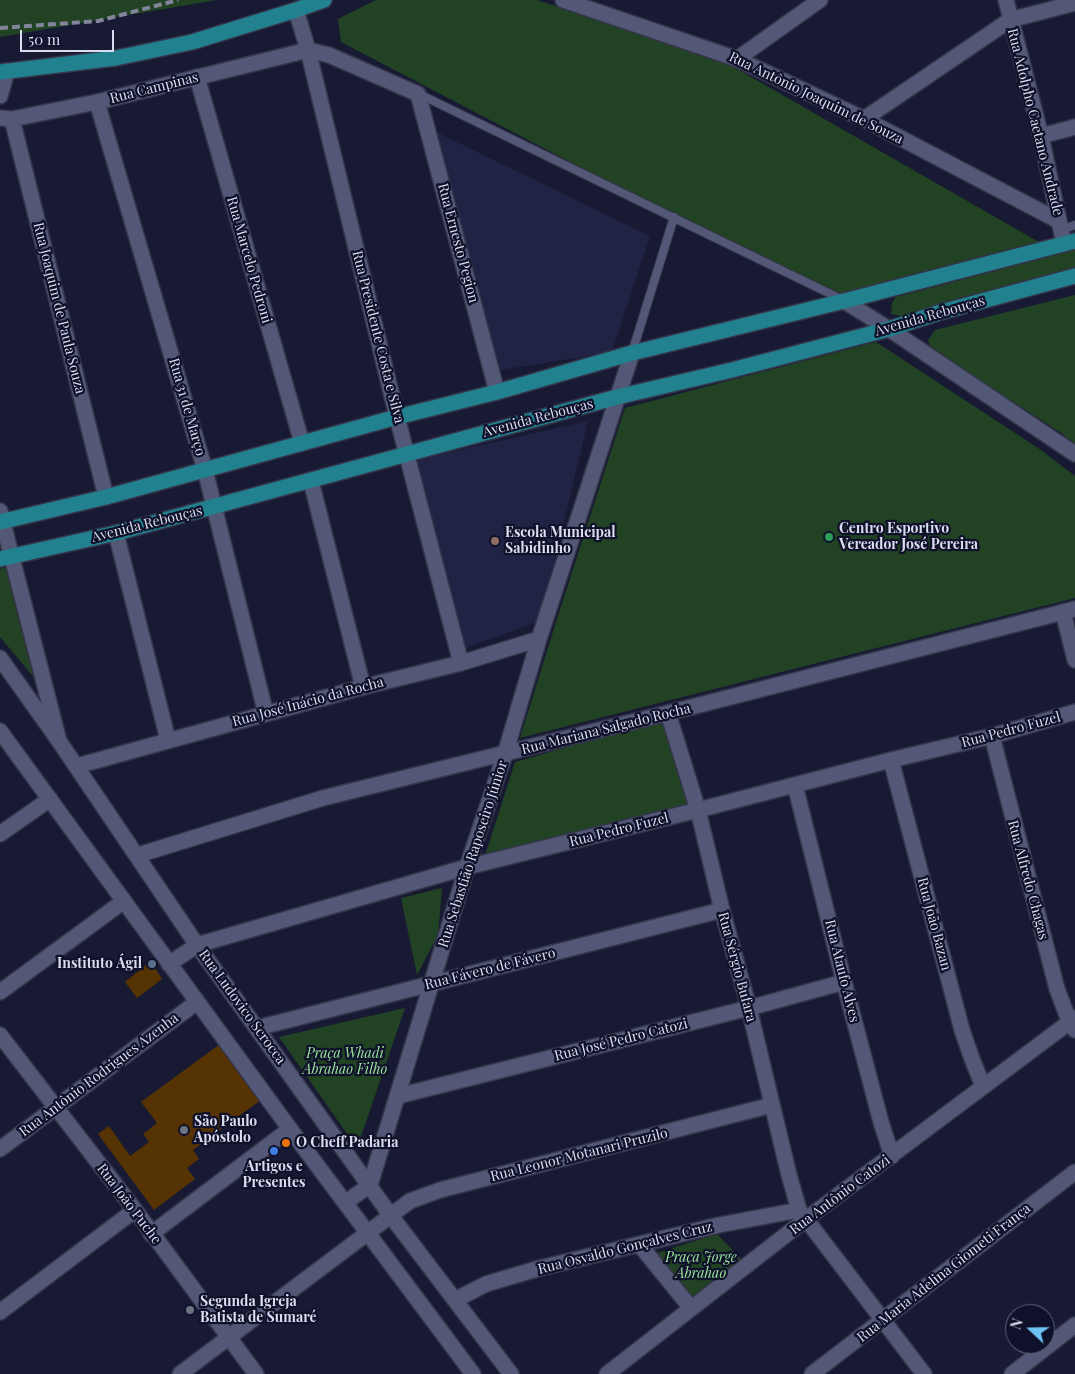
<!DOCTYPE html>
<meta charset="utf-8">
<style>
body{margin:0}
#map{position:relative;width:1075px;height:1374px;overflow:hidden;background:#181a34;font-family:"Playfair Display",serif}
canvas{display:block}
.north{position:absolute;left:1005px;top:1304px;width:50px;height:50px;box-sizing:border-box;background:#0f112a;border:1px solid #606379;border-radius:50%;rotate:291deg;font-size:14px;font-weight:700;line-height:20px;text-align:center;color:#d9ddef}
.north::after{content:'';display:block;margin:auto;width:18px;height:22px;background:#6ec2f3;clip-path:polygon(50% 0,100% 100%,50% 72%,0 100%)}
.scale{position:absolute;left:20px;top:30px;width:94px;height:22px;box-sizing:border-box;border:2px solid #d9ddef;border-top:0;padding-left:6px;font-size:15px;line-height:18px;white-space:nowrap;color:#d9ddef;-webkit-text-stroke:4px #0f112a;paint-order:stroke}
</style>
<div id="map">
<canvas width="1075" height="1374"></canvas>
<div class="north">N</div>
<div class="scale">50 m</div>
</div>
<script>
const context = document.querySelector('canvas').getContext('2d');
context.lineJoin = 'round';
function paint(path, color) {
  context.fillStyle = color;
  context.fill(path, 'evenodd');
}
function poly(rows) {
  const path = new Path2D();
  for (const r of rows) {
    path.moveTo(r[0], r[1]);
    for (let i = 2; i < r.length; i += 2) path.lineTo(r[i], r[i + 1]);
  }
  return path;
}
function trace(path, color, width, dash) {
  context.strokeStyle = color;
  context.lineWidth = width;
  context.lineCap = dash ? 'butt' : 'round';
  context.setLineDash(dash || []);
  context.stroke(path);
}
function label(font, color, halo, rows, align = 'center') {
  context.font = font + ' "Playfair Display",serif';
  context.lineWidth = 4.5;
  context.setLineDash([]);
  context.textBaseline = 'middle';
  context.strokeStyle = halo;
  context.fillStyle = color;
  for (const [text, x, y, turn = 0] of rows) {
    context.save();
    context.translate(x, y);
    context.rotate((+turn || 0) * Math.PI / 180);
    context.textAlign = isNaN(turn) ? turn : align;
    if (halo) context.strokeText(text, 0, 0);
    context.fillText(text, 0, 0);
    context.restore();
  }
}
paint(poly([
 [432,130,650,236,612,352,500,370],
 [588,421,540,621,460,650,411,461]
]), '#202343');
paint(poly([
 [0,0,217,0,0,37],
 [376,0,537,0,718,58,1044,245,834,300,341,42,338,19],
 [1075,250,1075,270,901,316,891,314,892,303,896,297],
 [1075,295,1075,447,1067,441,1063,434,931,349,928,340,935,330],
 [876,342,1041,450,1075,476,1075,598,520,738,556,622,625,408],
 [10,566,43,688,0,637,0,569],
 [665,719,693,802,484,859,515,762],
 [442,888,438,935,417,975,401,898],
 [405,1008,357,1148,279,1037],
 [717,1234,746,1264,696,1303,654,1254]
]), '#214323');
paint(poly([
 [151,961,162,979,137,998,125,982],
 [220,1044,261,1100,193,1150,199,1159,187,1168,195,1179,154,1210,98,1134,109,1126,130,1156,149,1142,143,1134,157,1123,141,1102]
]), '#553302');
const lane = poly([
 [419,94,843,300],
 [1061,230,1075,225],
 [632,353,674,217]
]);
const street = poly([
 [563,0,737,59,864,119,1059,221],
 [1006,0,1041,136,1064,244],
 [296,10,308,50,397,417,461,663],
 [737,59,820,0],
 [197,77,302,443],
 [97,102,205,470,266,714],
 [0,118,12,119,97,102,308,50,329,55,418,94,497,392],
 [12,119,106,497],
 [864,119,1010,20,1075,3],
 [1041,136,1075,127],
 [311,481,363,687],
 [0,511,59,741],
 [116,533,168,740],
 [1063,612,1075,660],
 [668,713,698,810,722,910,749,1008,789,1175,799,1210,924,1374],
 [992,736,1057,989,1070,1023,1075,1030],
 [891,760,962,1030,972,1059,983,1086],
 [77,766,363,687,461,663,539,639],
 [795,785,844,982,881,1122,892,1156],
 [0,834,50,799],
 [138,855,323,798,668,713,1075,609],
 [169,964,197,945,467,867,698,810,891,760,992,736,1075,712],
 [0,992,124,901],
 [257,1028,722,910],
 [0,1035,135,1210,256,1374],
 [398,1096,749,1008,844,982],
 [0,1149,197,1002],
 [346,1202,370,1185,467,867,505,754,539,639,632,353],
 [151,1234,290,1129],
 [639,1244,691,1308],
 [455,1300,486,1284,540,1268,719,1225,799,1210],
 [0,1312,135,1210],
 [180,1374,410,1201,440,1190,772,1105],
 [607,1374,805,1220,1075,1018],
 [812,1374,1075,1172],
 [1012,1374,1075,1325]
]);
const secondary = poly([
 [0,96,7,71],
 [844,301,889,329,1075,454],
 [0,658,59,741,197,945,391,1216,511,1374],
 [0,731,290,1129,473,1374]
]);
const primary = poly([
 [0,72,116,58,192,42,296,10,324,0],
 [0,522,106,497,397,417,497,392,632,353,844,301,1075,241],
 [0,559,116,533,617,397,732,370,889,329,941,312,1075,276]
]);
trace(lane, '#34354a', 10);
trace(street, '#34354a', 18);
trace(secondary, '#34354a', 18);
trace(primary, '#34354a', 18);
trace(lane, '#535876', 8);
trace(street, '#535876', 15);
trace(secondary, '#535876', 15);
trace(primary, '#21818f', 15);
trace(poly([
 [0,28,98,21,178,0]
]), '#81849a', 4, [8, 4]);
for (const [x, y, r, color] of [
 [829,537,5,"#2e9e5b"],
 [495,541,5,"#8d6e63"],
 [152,964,5,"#5c6f8a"],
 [184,1130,5,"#6b7280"],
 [286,1143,5,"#e8710a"],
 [274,1151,5,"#3f7fe0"],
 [190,1310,5,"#6b7280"]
]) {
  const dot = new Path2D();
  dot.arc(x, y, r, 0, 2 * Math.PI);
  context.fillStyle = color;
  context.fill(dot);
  trace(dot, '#0f112a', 2);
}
label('14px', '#d9ddef', '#0f112a', [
 ["Rua Campinas",154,88,-14],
 ["Rua Antônio Joaquim de Souza",816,98,26],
 ["Rua Adolpho Caetano Andrade",1035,122,76],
 ["Rua Ernesto Pegion",458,243,75],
 ["Rua Marcelo Pedroni",249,260,74],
 ["Rua Joaquim de Paula Souza",59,308,76],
 ["Avenida Rebouças",930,316,-16],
 ["Rua Presidente Costa e Silva",378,337,76],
 ["Rua 31 de Março",187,407,74],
 ["Avenida Rebouças",538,418,-15],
 ["Avenida Rebouças",147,524,-14],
 ["Rua José Inácio da Rocha",308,702,-15],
 ["Rua Mariana Salgado Rocha",606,729,-14],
 ["Rua Pedro Fuzel",1011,730,-15],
 ["Rua Pedro Fuzel",619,830,-14],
 ["Rua Sebastião Raposeiro Júnior",473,854,-72],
 ["Rua Alfredo Chagas",1028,880,75],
 ["Rua João Bazan",934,924,75],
 ["Rua Sérgio Bufara",737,967,75],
 ["Rua Fávero de Fávero",490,969,-14],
 ["Rua Ataufo Alves",842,971,76],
 ["Rua Ludovico Scrocca",242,1007,54],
 ["Rua José Pedro Catozi",621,1040,-14],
 ["Rua Antônio Rodrigues Azenha",99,1075,-37],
 ["Rua Leonor Motanari Pruzilo",579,1155,-14],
 ["Rua Antônio Catozi",840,1195,-37],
 ["Rua João Puche",129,1204,53],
 ["Rua Osvaldo Gonçalves Cruz",625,1248,-14],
 ["Rua Maria Adelina Giometi França",944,1273,-38]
]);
label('bold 14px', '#d9ddef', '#0f112a', [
 ["Centro Esportivo",839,529],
 ["Vereador José Pereira",839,545],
 ["Escola Municipal",505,533],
 ["Sabidinho",505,549],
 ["Instituto Ágil",142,964,"right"],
 ["São Paulo",194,1122],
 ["Apóstolo",194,1138],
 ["O Cheff Padaria",296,1143],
 ["Artigos e",274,1167,"center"],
 ["Presentes",274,1183,"center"],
 ["Segunda Igreja",200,1302],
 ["Batista de Sumaré",200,1318]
], 'left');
label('italic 14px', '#99e49b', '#0f112a', [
 ["Praça Whadi",345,1054],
 ["Abrahao Filho",345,1070],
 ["Praça Jorge",701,1258],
 ["Abrahao",701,1274]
]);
</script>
